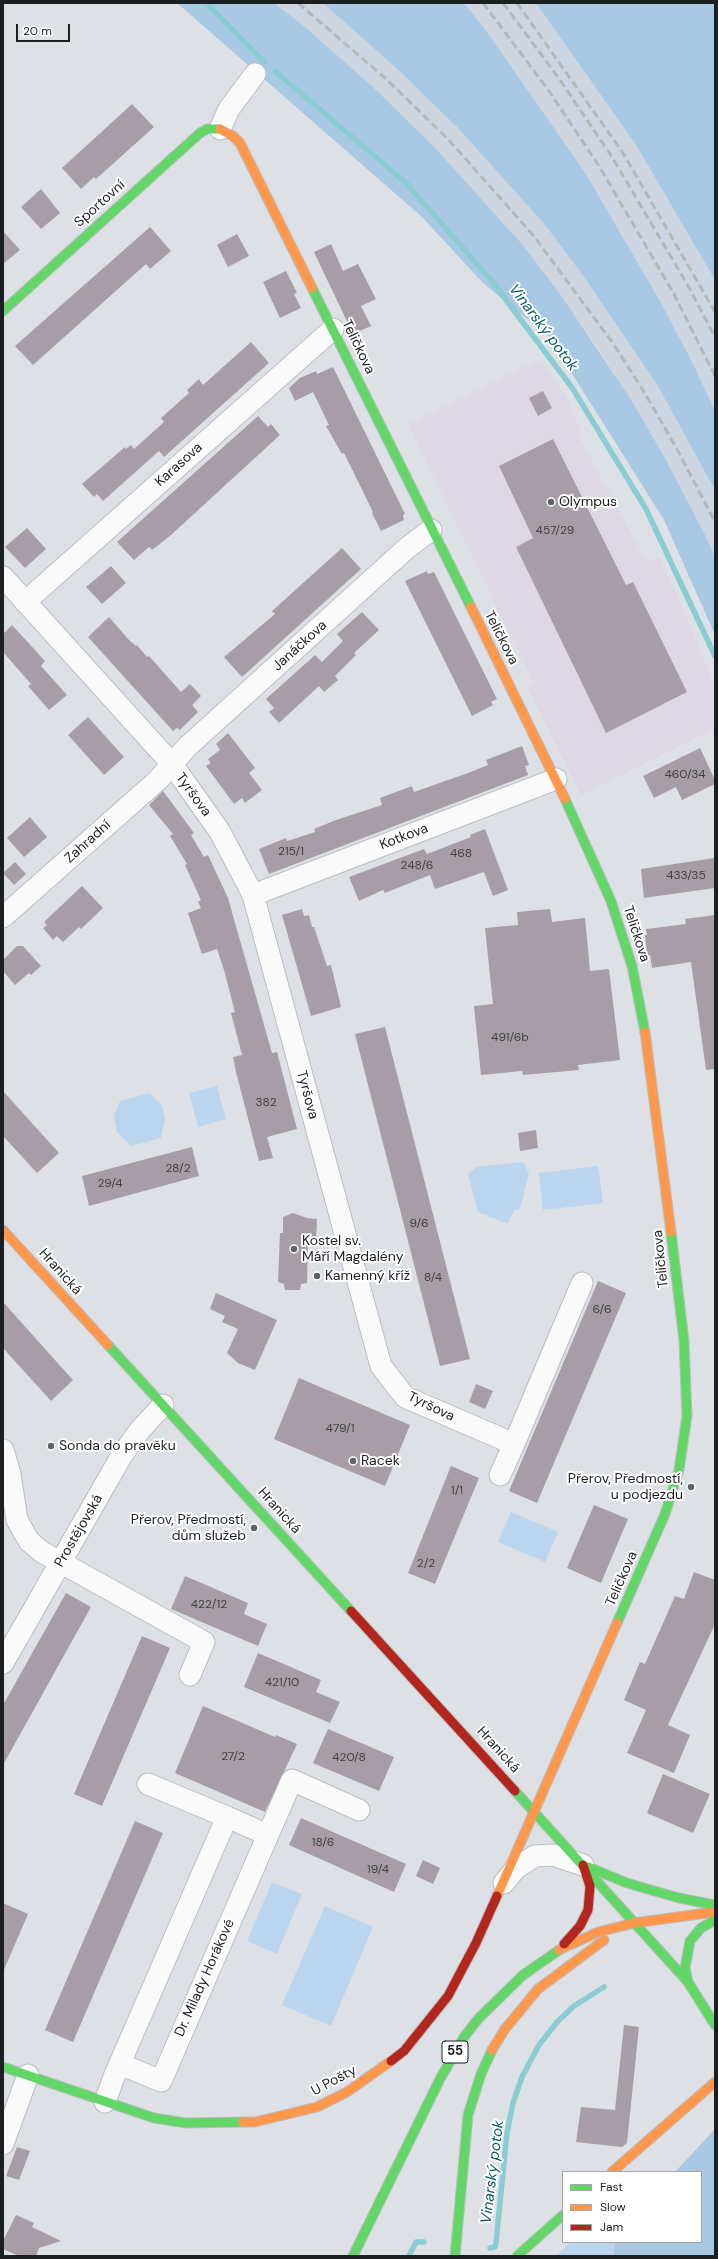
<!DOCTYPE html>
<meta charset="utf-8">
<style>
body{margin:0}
#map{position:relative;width:718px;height:2259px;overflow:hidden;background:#dde1e6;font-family:"DM Sans",sans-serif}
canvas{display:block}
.frame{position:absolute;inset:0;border:4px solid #1c1f22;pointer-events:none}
.legend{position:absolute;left:562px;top:2171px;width:140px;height:72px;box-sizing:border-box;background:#fff;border:1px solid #a4a5a7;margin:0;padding:5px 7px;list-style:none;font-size:12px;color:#1c1f22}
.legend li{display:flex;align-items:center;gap:8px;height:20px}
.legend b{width:20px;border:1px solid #a4a5a7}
.scale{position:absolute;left:16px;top:24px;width:54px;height:18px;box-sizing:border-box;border:2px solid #1c1f22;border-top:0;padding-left:5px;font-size:12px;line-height:14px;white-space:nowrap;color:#1c1f22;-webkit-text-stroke:3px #fff;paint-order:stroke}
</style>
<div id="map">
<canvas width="718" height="2259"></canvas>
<div class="frame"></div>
<ul class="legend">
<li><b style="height:5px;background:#63d668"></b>Fast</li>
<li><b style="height:5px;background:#ff974d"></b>Slow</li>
<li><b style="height:5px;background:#b3261e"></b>Jam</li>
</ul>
<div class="scale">20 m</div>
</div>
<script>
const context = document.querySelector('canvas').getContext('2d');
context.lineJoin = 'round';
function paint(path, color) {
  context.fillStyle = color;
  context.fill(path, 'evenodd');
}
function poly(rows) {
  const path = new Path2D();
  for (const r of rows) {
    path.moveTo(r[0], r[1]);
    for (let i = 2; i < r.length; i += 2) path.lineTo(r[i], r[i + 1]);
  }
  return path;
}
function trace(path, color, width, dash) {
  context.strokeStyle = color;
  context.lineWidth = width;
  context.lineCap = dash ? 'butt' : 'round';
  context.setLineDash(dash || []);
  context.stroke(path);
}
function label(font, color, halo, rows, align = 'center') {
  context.font = font + ' "DM Sans",sans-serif';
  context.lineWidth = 4;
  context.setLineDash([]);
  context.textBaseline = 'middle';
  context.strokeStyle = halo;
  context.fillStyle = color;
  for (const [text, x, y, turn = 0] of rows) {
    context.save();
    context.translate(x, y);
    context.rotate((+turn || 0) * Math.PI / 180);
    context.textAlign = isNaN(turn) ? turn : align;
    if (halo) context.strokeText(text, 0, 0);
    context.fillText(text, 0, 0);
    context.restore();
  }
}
paint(poly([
 [274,3,323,3,395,67,458,128,545,225,584,277,656,383,715,490,715,557,665,458,599,350,522,244,304,26],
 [464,3,536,3,636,145,715,280,715,411,660,301,586,174,485,29]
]), '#cdd6e0');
paint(poly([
 [540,359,566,396,583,435,579,437,647,562,659,557,680,600,715,686,715,729,581,795,527,687,534,683,408,425]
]), '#ded8e5');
paint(poly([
 [217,1086,226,1119,198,1127,189,1093],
 [150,1093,162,1106,165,1118,161,1138,131,1146,117,1132,114,1116,120,1101],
 [523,1162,529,1173,520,1209,514,1210,508,1224,478,1212,468,1174,477,1167],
 [598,1166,603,1203,543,1210,539,1173],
 [511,1512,558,1532,545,1562,498,1542],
 [272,1882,302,1894,277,1954,247,1941],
 [325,1906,373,1927,331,2026,282,2005],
 [571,2242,615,2242,613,2256,556,2256]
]), '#bbd5ef');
paint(poly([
 [177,3,274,3,304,26,375,89,436,149,522,244,560,294,630,398,665,458,706,537,715,557,715,635,664,520,549,337,483,283,422,217],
 [323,3,464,3,485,29,586,174,660,301,692,362,715,411,715,490,656,383,584,277,545,225,458,128,395,67],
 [536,3,715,3,715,280,636,145],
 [715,2129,715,2256,613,2256,615,2242,701,2242,701,2172,675,2172]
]), '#a9c8e4');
trace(poly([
 [206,3,264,62],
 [276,72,406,183,491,280,573,389,646,509,715,656],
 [490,2248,495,2247,496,2243,507,2133,513,2103,522,2077,539,2045,557,2022,574,2006,604,1987],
 [409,2256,416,2242,424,2242]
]), '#8accd1', 5.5);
paint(poly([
 [132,104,154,127,96,179,94,177,81,189,62,168],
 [41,189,60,213,41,229,21,207],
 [150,227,171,251,150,269,146,264,33,365,15,346],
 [3,231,20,250,3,264],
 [237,234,249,256,228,267,217,245],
 [331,244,343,271,358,264,376,299,361,306,371,326,353,334,314,252],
 [286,271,297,293,294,294,301,308,280,318,263,282],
 [251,342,269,363,164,457,159,451,103,501,97,494,94,497,82,484,125,447,126,449,131,445,134,449,164,422,161,418,189,393,187,390,199,379,203,385],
 [333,367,405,514,403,515,404,520,381,531,372,513,373,512,344,453,342,454,326,426,329,425,313,392,295,401,289,388,300,378,316,371,317,374],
 [543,391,552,408,538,416,529,398],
 [258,416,268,427,271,424,280,435,171,535,152,550,149,547,134,560,117,542],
 [553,439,626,585,633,582,687,692,606,733,516,547,533,538,499,466],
 [27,528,46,549,25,568,5,547],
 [342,548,361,569,242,677,224,657,275,614,272,611],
 [111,566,126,583,102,604,86,587],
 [427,571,428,574,434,572,497,699,491,702,493,705,472,716,405,581],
 [362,612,379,630,354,653,356,655,335,676,338,680,324,692,319,686,279,723,269,712,274,708,266,699,315,655,322,662,343,641,337,634],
 [109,617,129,640,136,646,137,645,147,657,149,656,181,692,190,684,201,696,192,705,198,712,180,730,177,728,173,731,88,637],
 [12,625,45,661,41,666,67,695,49,710,28,686,31,684,3,652,3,634],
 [88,717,124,757,104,775,68,735],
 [228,733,255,768,249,773,262,790,245,803,242,798,234,804,206,766,211,763,208,759,220,750,216,744],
 [522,746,529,765,525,766,528,775,269,874,259,849,286,838,287,841,315,832,314,829,336,820,382,805,380,798,412,786,414,792,468,773,488,765,486,760],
 [700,748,715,780,715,784,682,800,676,787,654,798,643,776],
 [163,791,194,833,191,835,204,857,208,855,228,898,272,1053,277,1052,297,1129,267,1137,273,1158,259,1161,236,1072,233,1057,242,1055,231,1013,235,1012,224,970,217,949,202,954,188,913,201,908,198,902,201,900,185,865,187,864,170,836,173,834,149,805],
 [30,817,47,837,24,857,7,838],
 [485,829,508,890,493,896,484,872,435,889,430,875,385,893,383,890,359,901,349,877,424,849,427,854,471,837,470,835],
 [715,858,715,888,644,898,641,869],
 [15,862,26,874,14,885,3,873],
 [82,886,103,908,81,929,79,927,63,942,57,936,53,940,43,928,47,925,44,922],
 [302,909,304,916,309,915,312,927,314,927,327,966,331,965,341,1007,311,1016,282,915],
 [550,909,552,922,585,918,590,971,609,969,620,1060,578,1065,579,1070,523,1075,522,1071,481,1075,474,1006,493,1004,485,928,518,925,517,912],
 [715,915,715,1069,706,1070,691,962,652,968,650,955,647,955,645,935,647,935,646,929,686,924,685,919],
 [17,946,23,946,41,966,31,975,29,973,15,985,3,971,3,960],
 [385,1027,470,1359,440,1366,355,1034],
 [3,1091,59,1153,37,1173,3,1136],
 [536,1130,538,1148,520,1151,518,1133],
 [192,1147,199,1176,89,1206,82,1176],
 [293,1213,307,1218,317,1219,316,1240,308,1239,307,1283,301,1284,300,1290,285,1290,284,1284,278,1282,280,1233,283,1233,283,1217],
 [598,1281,626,1293,537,1503,509,1491],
 [216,1293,277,1320,255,1370,238,1363,227,1353,238,1329,222,1322,225,1316,210,1309],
 [3,1302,73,1380,51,1401,3,1348],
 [299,1378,410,1425,385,1486,274,1439],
 [476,1384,493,1391,485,1409,469,1402],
 [451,1466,479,1478,435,1584,408,1573],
 [594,1505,628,1519,601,1583,567,1568],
 [694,1572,715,1580,715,1624,668,1725,690,1735,674,1773,627,1753,646,1710,624,1700,640,1662,645,1664,675,1596,684,1599],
 [185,1576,248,1603,244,1614,267,1624,258,1646,171,1609],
 [66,1593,91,1607,3,1765,3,1705],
 [142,1636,170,1648,102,1806,74,1794],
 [258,1653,321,1680,316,1692,340,1702,330,1723,244,1687],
 [203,1706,275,1737,276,1735,297,1744,265,1812,175,1773],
 [328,1729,394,1757,379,1791,313,1763],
 [663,1774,710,1794,693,1833,647,1813],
 [301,1818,406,1864,394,1892,289,1845],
 [135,1821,163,1833,73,2042,45,2030],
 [423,1860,440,1868,433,1884,416,1876],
 [3,1903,28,1914,3,1972],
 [624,2025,639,2027,627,2143,622,2147,576,2142,581,2107,615,2110],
 [17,2147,30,2151,19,2180,6,2176],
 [16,2215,34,2223,32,2227,61,2241,39,2248,36,2256,19,2256,3,2249,3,2241]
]), '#a79da6');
const street = poly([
 [220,129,229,109,255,74],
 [3,577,172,764,220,832,253,895,381,1366,405,1397,514,1444,582,1283],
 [25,602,333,329],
 [253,895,556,779],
 [3,917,158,780,187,747,407,548,431,530],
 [3,1450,10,1474,17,1520,29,1541,42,1552,204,1642,190,1675],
 [500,1475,514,1444],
 [3,1663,122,1455,140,1430,163,1405],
 [148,1784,227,1817],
 [504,1883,516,1868,535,1856,553,1855,583,1865],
 [120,2064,161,2081,268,1835],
 [105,2102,114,2077,227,1817,268,1835,292,1780,359,1810],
 [3,2144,28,2075]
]);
const fast = poly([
 [312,288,471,607],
 [3,311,200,133,207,129,220,129],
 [565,799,611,901,632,966,645,1032],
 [108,1345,351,1611],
 [617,1623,665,1514,679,1470,687,1416,684,1341,671,1232],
 [515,1791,688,1982,715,2025],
 [588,1867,627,1883,679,1898,715,1905],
 [688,1982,685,1968,690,1941,701,1928,715,1920],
 [3,2067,154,2118,186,2123,243,2122],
 [353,2256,440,2079,464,2037,479,2018,523,1975,559,1950],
 [455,2256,468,2115,481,2074,492,2050],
 [517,2256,563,2215]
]);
const slow = poly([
 [220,129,233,136,240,143,312,288],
 [471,607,565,799],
 [645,1032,671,1232],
 [3,1230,108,1345],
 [497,1896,617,1623],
 [634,1923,714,1912],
 [559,1950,598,1932,634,1923],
 [492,2050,505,2029,538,1989,604,1940],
 [243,2122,255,2122,317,2107,347,2092,391,2061],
 [612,2172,715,2082]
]);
const jam = poly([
 [351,1611,515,1791],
 [564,1944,580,1926,588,1910,590,1886,583,1865],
 [391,2061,404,2051,448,1996,476,1943,497,1896]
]);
trace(street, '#babdc1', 23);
trace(fast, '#babdc1', 11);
trace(slow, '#babdc1', 11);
trace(jam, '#babdc1', 11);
trace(street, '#fafafb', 21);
trace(fast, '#63d668', 9);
trace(slow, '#ff974d', 9);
trace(jam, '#b3261e', 9);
trace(poly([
 [298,3,385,78,447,138,533,235,612,342,643,390,678,451,715,522],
 [483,3,549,91,599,166,674,294,715,376],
 [503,3,560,80,612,157,687,284,715,337],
 [517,3,623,153,715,312]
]), '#b6b7b8', 3, [8, 4]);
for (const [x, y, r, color] of [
 [551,502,4,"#606367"],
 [294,1249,4,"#606367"],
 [317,1276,4,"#606367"],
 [51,1446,4,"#606367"],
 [353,1461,4,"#606367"],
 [691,1487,4,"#606367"],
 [254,1528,4,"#606367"]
]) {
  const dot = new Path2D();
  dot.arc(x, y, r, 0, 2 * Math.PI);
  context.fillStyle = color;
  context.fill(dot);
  trace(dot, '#fff', 1.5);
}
label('12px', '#3f3e43', null, [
 ["457/29",555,531],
 ["460/34",685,775],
 ["215/1",291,852],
 ["468",461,854],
 ["248/6",417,866],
 ["433/35",686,876],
 ["491/6b",510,1038],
 ["382",266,1103],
 ["28/2",178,1169],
 ["29/4",110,1184],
 ["9/6",419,1224],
 ["8/4",433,1278],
 ["6/6",602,1310],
 ["479/1",340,1429],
 ["1/1",457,1491],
 ["2/2",426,1564],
 ["422/12",209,1605],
 ["421/10",282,1683],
 ["27/2",233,1757],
 ["420/8",349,1758],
 ["18/6",323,1843],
 ["19/4",378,1870]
]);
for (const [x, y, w] of [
 [455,2052,26]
]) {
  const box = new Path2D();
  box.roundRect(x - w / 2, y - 11, w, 22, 3);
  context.fillStyle = '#fff';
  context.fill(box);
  trace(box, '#1c1f22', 1);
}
label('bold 13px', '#1c1f22', null, [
 ["55",455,2052]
]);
label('14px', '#1c1f22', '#fff', [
 ["Sportovní",100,204,-42],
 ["Teličkova",358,347,64],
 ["Karasova",179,465,-42],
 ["Teličkova",501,638,63],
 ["Janáčkova",300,646,-42],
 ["Tyršova",193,795,54],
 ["Kotkova",404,837,-21],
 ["Zahradní",88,842,-42],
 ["Teličkova",636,934,72],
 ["Tyršova",307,1095,75],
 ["Teličkova",661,1259,-96],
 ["Hranická",60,1272,48],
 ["Tyršova",431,1407,26],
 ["Hranická",279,1511,48],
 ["Prostějovská",79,1531,-60],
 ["Teličkova",622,1579,-66],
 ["Hranická",498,1750,48],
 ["Dr. Milady Horákové",205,1978,-66],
 ["U Pošty",334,2081,-28]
]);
label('14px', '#1c1f22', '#fff', [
 ["Olympus",559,502],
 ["Kostel sv.",302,1241],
 ["Máří Magdalény",302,1257],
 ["Kamenný kříž",325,1276],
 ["Sonda do pravěku",59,1446],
 ["Racek",361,1461],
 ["Přerov, Předmostí,",683,1479,"right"],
 ["u podjezdu",683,1495,"right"],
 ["Přerov, Předmostí,",246,1520,"right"],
 ["dům služeb",246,1536,"right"]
], 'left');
label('italic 15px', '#085c60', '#fff', [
 ["Vinarský potok",543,328,53],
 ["Vinarský potok",493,2172,-83]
]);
</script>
